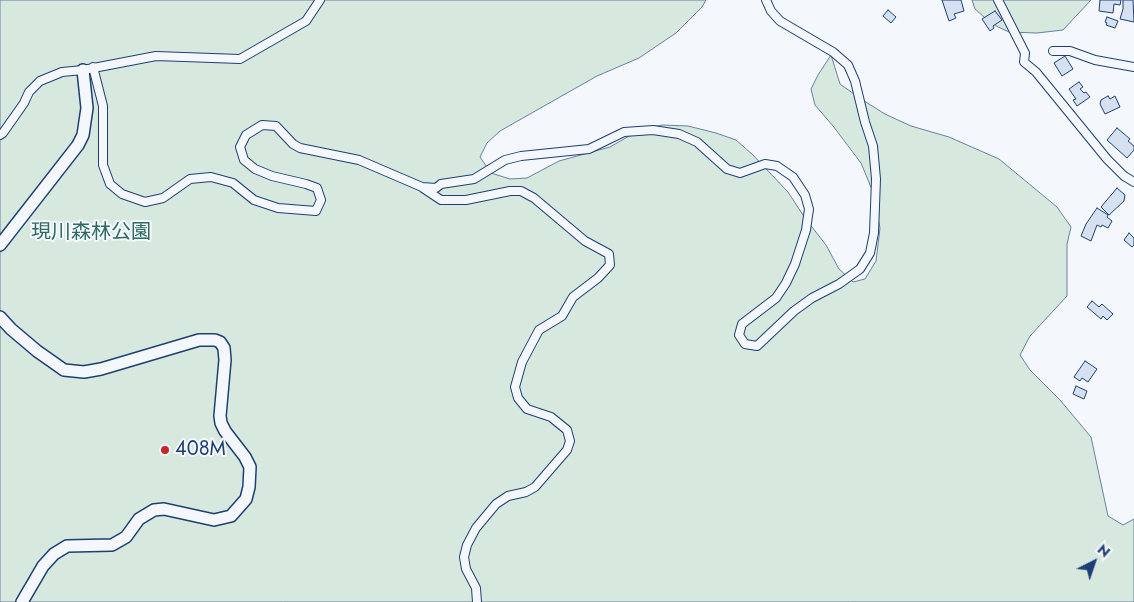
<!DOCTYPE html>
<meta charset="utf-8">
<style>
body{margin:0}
#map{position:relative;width:1134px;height:602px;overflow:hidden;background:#f4f7fb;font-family:Jost,sans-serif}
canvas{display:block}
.north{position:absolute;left:1069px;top:537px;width:50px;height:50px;-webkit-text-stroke:4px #f4f7fb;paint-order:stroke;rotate:41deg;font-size:14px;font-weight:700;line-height:20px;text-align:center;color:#1d3f73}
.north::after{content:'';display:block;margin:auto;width:18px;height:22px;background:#1d3f73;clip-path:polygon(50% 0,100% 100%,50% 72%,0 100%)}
</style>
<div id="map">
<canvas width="1134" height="602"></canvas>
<div class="north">N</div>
</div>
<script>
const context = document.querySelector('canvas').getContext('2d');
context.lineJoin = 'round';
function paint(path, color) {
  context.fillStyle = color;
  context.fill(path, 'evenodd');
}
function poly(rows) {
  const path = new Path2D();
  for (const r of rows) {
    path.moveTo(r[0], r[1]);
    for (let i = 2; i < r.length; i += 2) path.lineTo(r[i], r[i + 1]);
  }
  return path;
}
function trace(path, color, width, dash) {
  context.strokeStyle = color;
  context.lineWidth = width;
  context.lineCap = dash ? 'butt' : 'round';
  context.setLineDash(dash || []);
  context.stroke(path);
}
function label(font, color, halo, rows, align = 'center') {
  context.font = font + ' Jost,"Noto Sans JP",sans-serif';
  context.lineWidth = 4;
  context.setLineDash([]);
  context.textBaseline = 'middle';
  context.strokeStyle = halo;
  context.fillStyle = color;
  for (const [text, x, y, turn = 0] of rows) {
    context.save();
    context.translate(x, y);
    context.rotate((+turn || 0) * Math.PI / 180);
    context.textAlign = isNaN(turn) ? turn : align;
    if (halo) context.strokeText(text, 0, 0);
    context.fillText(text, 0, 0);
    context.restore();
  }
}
const green = poly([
 [0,0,706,0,702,7,676,33,639,58,597,76,500,131,487,143,480,157,491,173,510,179,527,178,559,161,610,147,643,128,663,125,688,126,716,133,736,140,753,155,788,192,805,218,826,245,839,269,853,282,865,279,876,261,880,228,873,192,861,163,833,126,815,105,811,89,818,75,831,55,840,84,861,99,885,114,911,126,949,137,999,159,1057,207,1071,227,1067,244,1067,296,1030,336,1020,355,1030,370,1060,400,1091,437,1108,516,1123,525,1134,519,1134,602,0,602,0,0],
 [972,0,1091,0,1063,30,1037,33,1009,32,992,24,975,9,972,0]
]);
paint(green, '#d7e8df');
trace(green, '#687fa3', 1);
const building = poly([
 [942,0,961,0,964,11,954,14,956,18,949,21,942,0],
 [1100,0,1121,0,1120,5,1114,4,1113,13,1099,11,1100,0],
 [1123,0,1133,0,1134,22,1120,19,1123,9,1123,0],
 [888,10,896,17,891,23,883,16,888,10],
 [995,11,1002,20,993,26,994,28,990,31,982,19,995,11],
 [1107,17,1118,21,1115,28,1106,25,1107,23,1105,22,1107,17],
 [1065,56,1073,69,1062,76,1054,63,1065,56],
 [1079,82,1083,87,1080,89,1084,93,1086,92,1090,97,1077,106,1073,100,1076,99,1069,89,1079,82],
 [1108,96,1110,99,1115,96,1120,107,1105,114,1100,104,1101,100,1108,96],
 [1117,128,1130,139,1128,141,1134,146,1134,150,1127,158,1107,140,1117,128],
 [1117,188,1125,195,1124,201,1109,215,1101,207,1117,188],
 [1097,208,1108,215,1107,217,1112,221,1108,228,1102,225,1101,227,1097,225,1091,241,1081,236,1086,224,1097,208],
 [1129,233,1134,238,1134,245,1132,247,1124,240,1129,233],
 [1092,301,1099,307,1102,304,1113,314,1107,320,1103,316,1101,319,1087,307,1092,301],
 [1085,361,1097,369,1088,382,1082,378,1080,381,1074,377,1085,361],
 [1076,386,1087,391,1084,399,1073,394,1076,386]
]);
paint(building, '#d5e0f0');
trace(building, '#1d3f73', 1);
const street = poly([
 [998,0,1025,53,1024,62,1036,72,1107,159,1124,176,1134,182],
 [1053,51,1070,51,1095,60,1134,67],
 [93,67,103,106,103,165,110,184,122,194,145,202,163,198,190,179,211,177,233,183,254,200,278,208,316,211,321,200,317,188,306,184,272,176,255,169,244,160,240,147,246,135,262,125,276,126,293,144,300,148,359,160,422,187,436,188,441,184,474,179,505,160,521,156,589,149,624,132,653,130,679,134,697,142,727,169,740,173,765,164,777,166,793,177,805,195,809,209,806,230,795,264,786,283,776,298,742,324,739,335,745,344,757,346,794,311,812,298,839,284,860,269,870,253,874,233,876,179,873,146,865,122,855,81,848,65,833,52,780,21,771,11,766,0],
 [0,135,3,133,24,103,29,92,40,81,62,72,83,70,156,56,240,59,306,21,320,0],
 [423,188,441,200,466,200,510,191,521,191,534,198,585,241,609,254,610,265,598,278,573,297,562,316,539,330,522,362,515,387,518,398,527,409,551,417,567,430,570,441,567,450,535,487,526,492,508,496,496,504,476,528,467,545,464,557,466,569,476,588,477,602]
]);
const secondary = poly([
 [0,245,78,145,83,135,87,108,83,70],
 [0,317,11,329,37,351,64,370,84,372,101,369,199,340,215,340,220,342,224,348,225,360,220,416,221,423,225,431,245,457,250,467,249,487,246,499,231,516,214,520,164,509,154,510,139,519,126,537,112,545,67,546,54,554,43,566,22,602]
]);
trace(street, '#1d3f73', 10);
trace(secondary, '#1d3f73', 14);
trace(street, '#f4f7fb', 8);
trace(secondary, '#f4f7fb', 11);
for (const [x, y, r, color] of [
 [165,450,5,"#c62828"]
]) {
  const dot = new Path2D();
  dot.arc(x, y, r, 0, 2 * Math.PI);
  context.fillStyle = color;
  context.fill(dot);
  trace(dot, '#f4f7fb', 2);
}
label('20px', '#2c6c60', '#f4f7fb', [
 ["現川森林公園",91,233]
]);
label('20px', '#1d3f73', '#f4f7fb', [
 ["408M",175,450]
], 'left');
</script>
